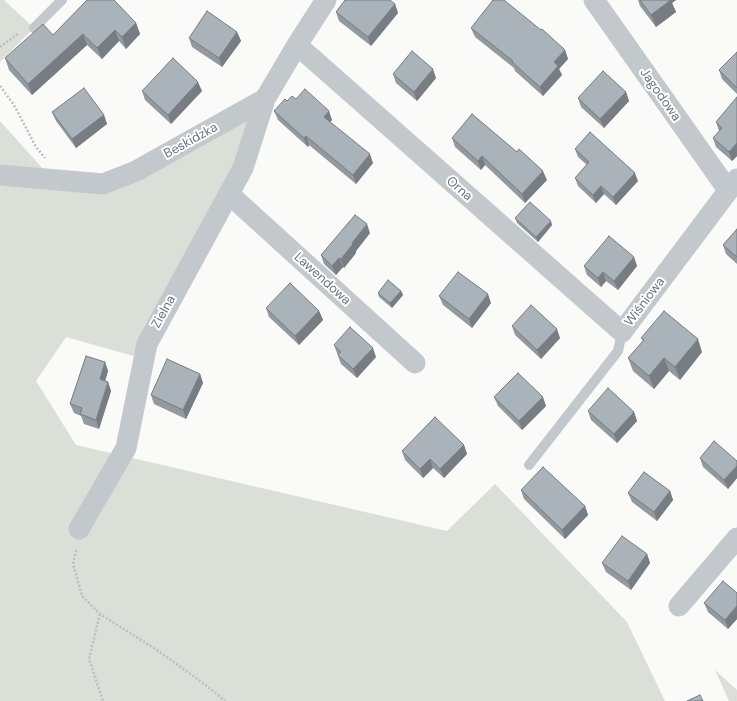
<!DOCTYPE html>
<meta charset="utf-8">
<style>
body{margin:0}
canvas{display:block;background:#fafaf8}
</style>
<canvas width="737" height="701"></canvas>
<script>
const context = document.querySelector('canvas').getContext('2d');
context.lineJoin = 'round';
function paint(path, color) {
  context.fillStyle = color;
  context.fill(path, 'evenodd');
}
function poly(rows) {
  const path = new Path2D();
  for (const r of rows) {
    path.moveTo(r[0], r[1]);
    for (let i = 2; i < r.length; i += 2) path.lineTo(r[i], r[i + 1]);
  }
  return path;
}
function trace(path, color, width, dash) {
  context.strokeStyle = color;
  context.lineWidth = width;
  context.lineCap = dash ? 'butt' : 'round';
  context.setLineDash(dash || []);
  context.stroke(path);
}
function label(font, color, halo, rows, align = 'center') {
  context.font = font + ' "DM Sans",sans-serif';
  context.lineWidth = 4;
  context.setLineDash([]);
  context.textBaseline = 'middle';
  context.strokeStyle = halo;
  context.fillStyle = color;
  for (const [text, x, y, turn = 0] of rows) {
    context.save();
    context.translate(x, y);
    context.rotate((+turn || 0) * Math.PI / 180);
    context.textAlign = isNaN(turn) ? turn : align;
    if (halo) context.strokeText(text, 0, 0);
    context.fillText(text, 0, 0);
    context.restore();
  }
}
paint(poly([
 [0,0,4,0,34,28,0,62],
 [265,99,144,359,66,337,36,381,76,445,447,531,495,484,627,622,665,701,0,701,0,121,53,180,103,184],
 [715,670,737,690,737,701,729,701]
]), '#dadfd7');
trace(poly([
 [0,47,19,33],
 [0,86,14,105,36,147,45,158],
 [76,550,73,564,82,596,100,614,157,650,207,686,225,701],
 [100,614,89,659,103,701]
]), '#bbbfc2', 2.5, [2, 2]);
trace(poly([
 [34,28,62,0],
 [529,465,618,351,622,332]
]), '#c3c8cc', 10);
trace(poly([
 [594,0,728,190],
 [297,45,622,332,737,179],
 [0,175,103,184,136,171,265,99,297,45,326,0],
 [229,194,415,363],
 [79,529,126,448,147,344,243,168,265,99],
 [679,606,737,538]
]), '#c3c8cc', 21);
paint(poly([
 [638,0,676,0,672,3,676,12,656,27,640,6],
 [395,4,398,13,371,46,339,21,336,12],
 [136,23,140,34,126,49,119,41,102,59,87,45,32,95,9,70,5,58,53,35],
 [471,28,565,50,568,59,559,69,562,75,543,96,515,71,514,68,475,37],
 [237,32,241,41,222,67,192,47,189,38],
 [737,52,737,94,722,79,719,70],
 [393,74,436,78,417,101,396,83],
 [142,91,202,91,171,124,145,100],
 [626,92,629,101,604,128,581,107,578,98],
 [737,97,737,156,732,161,716,147,713,138,719,131,716,122],
 [296,99,332,120,330,122,373,163,356,184,309,145,308,147,278,120,274,111],
 [52,112,104,115,107,124,76,148,56,121],
 [452,138,547,180,525,203,485,165,481,170,455,147],
 [575,149,638,181,616,205,604,194,596,203,578,186,575,178,587,165,578,157],
 [515,218,552,225,538,242,517,223],
 [737,229,737,264,726,254,723,245],
 [370,233,356,251,356,253,344,268,343,267,336,275,324,264,321,255],
 [634,257,637,266,618,290,606,281,601,287,587,275,584,266],
 [401,291,403,295,392,308,379,297,378,293],
 [439,296,491,303,472,328,443,305],
 [266,308,319,311,323,320,299,345,269,317],
 [512,326,560,338,541,359,515,335],
 [641,338,702,352,680,380,669,371,654,389,633,371,628,358,643,341],
 [334,345,376,357,357,378,341,364],
 [105,362,108,371,105,381,108,382,111,391,99,429,84,424,81,416,74,413,70,404],
 [200,374,203,383,186,419,154,404,151,395],
 [494,397,546,406,522,430,498,406],
 [588,411,634,412,637,421,617,443,591,420],
 [464,445,467,454,444,478,433,468,423,478,405,460,402,451],
 [700,458,737,461,737,478,728,489,703,467],
 [521,490,585,506,588,515,565,539,524,499],
 [670,491,673,500,657,521,632,502,628,493],
 [647,554,650,563,631,590,606,572,602,563],
 [737,593,737,619,728,629,708,612,704,603]
]), '#929a9f');
paint(poly([
 [669,0,676,0,672,3,676,12,656,27,651,15],
 [395,4,398,13,371,46,368,37],
 [136,23,140,34,126,49,122,37],
 [115,30,119,41,102,59,97,48],
 [237,32,241,41,222,67,219,58],
 [83,34,87,45,32,95,28,84],
 [565,50,568,59,559,69,562,75,543,96,540,87,554,62],
 [433,69,436,78,417,101,414,92],
 [198,82,202,91,171,124,168,115],
 [626,92,629,101,604,128,600,119],
 [329,111,332,120,327,126,324,117],
 [104,115,107,124,76,148,72,139],
 [306,136,309,145,308,147,304,138],
 [737,143,737,156,732,161,729,152],
 [370,154,373,163,356,184,353,175],
 [482,156,485,165,481,170,478,161],
 [543,171,547,180,525,203,522,194],
 [635,173,638,181,616,205,613,197],
 [601,186,604,194,596,203,593,195],
 [551,221,552,225,538,242,536,237],
 [367,224,370,233,356,251,356,253,344,268,341,259,352,243],
 [634,257,637,266,618,290,614,281],
 [339,258,343,267,336,275,332,266],
 [603,272,606,281,601,287,598,278],
 [401,291,403,295,392,308,390,303],
 [488,294,491,303,472,328,469,319],
 [319,311,323,320,299,345,295,336],
 [557,329,560,338,541,359,537,350],
 [698,339,702,352,680,380,675,367],
 [373,348,376,357,357,378,353,369],
 [664,358,669,371,654,389,649,376],
 [105,362,108,371,103,388,100,379],
 [200,374,203,383,186,419,183,410],
 [108,382,111,391,99,429,96,420],
 [543,397,546,406,522,430,519,421],
 [634,412,637,421,617,443,614,434],
 [464,445,467,454,444,478,440,469],
 [430,459,433,468,423,478,420,469],
 [737,466,737,478,728,489,724,480],
 [670,491,673,500,657,521,654,512],
 [585,506,588,515,565,539,562,530],
 [647,554,650,563,631,590,628,581],
 [737,606,737,619,728,629,725,620]
]), '#777d82');
const building = poly([
 [87,0,114,0,136,23,122,37,115,30,97,48,83,34,28,84,5,58,43,24,53,35,87,0],
 [345,0,390,0,395,4,368,37,336,12,345,0],
 [493,0,504,0,541,30,542,29,565,50,554,62,558,66,540,87,512,62,513,61,471,28,493,0],
 [640,0,671,0,651,15,640,0],
 [207,11,237,32,219,58,189,38,207,11],
 [412,51,433,69,414,92,393,74,412,51],
 [737,52,737,88,719,70,737,52],
 [173,58,198,82,168,115,142,91,173,58],
 [603,71,626,92,600,119,578,98,603,71],
 [84,88,104,115,72,139,52,112,84,88],
 [305,89,329,111,324,117,370,154,353,175,306,136,304,138,274,111,285,99,287,101,292,96,296,99,305,89],
 [737,97,737,143,729,152,713,138,722,128,716,122,737,97],
 [472,114,517,152,519,149,543,171,522,194,482,156,478,161,452,138,472,114],
 [590,132,635,173,613,197,601,186,593,195,575,178,589,162,575,149,590,132],
 [530,202,551,221,536,237,515,218,530,202],
 [355,215,367,224,352,243,353,244,341,259,339,258,332,266,321,255,355,215],
 [737,229,737,257,723,245,737,229],
 [609,236,634,257,614,281,603,272,598,278,584,266,609,236],
 [458,272,488,294,469,319,439,296,458,272],
 [388,280,401,291,390,303,378,293,388,280],
 [290,283,319,311,295,336,266,308,290,283],
 [531,305,557,329,537,350,512,326,531,305],
 [664,311,698,339,675,367,664,358,649,376,628,358,644,340,641,338,664,311],
 [350,327,373,348,353,369,338,355,341,352,334,345,350,327],
 [86,356,105,362,100,379,108,382,96,420,80,414,82,408,70,404,86,356],
 [167,359,200,374,183,410,151,395,167,359],
 [518,373,543,397,519,421,494,397,518,373],
 [608,388,634,412,614,434,588,411,608,388],
 [435,417,464,445,440,469,430,459,420,469,402,451,435,417],
 [714,441,737,461,737,466,724,480,700,458,714,441],
 [543,467,585,506,562,530,521,490,543,467],
 [644,472,670,491,654,512,628,493,644,472],
 [622,536,647,554,628,581,602,563,622,536],
 [723,581,737,593,737,606,725,620,704,603,723,581],
 [700,695,703,701,687,701,700,695]
]);
paint(building, '#aab3b9');
trace(building, '#777d82', 1);
label('13px', '#657683', '#fff', [
 ["Jagodowa",660,95,55],
 ["Beskidzka",191,141,-29],
 ["Orna",459,189,41],
 ["Lawendowa",322,279,42],
 ["Wiśniowa",645,302,-53],
 ["Zielna",164,312,-61]
]);
</script>
